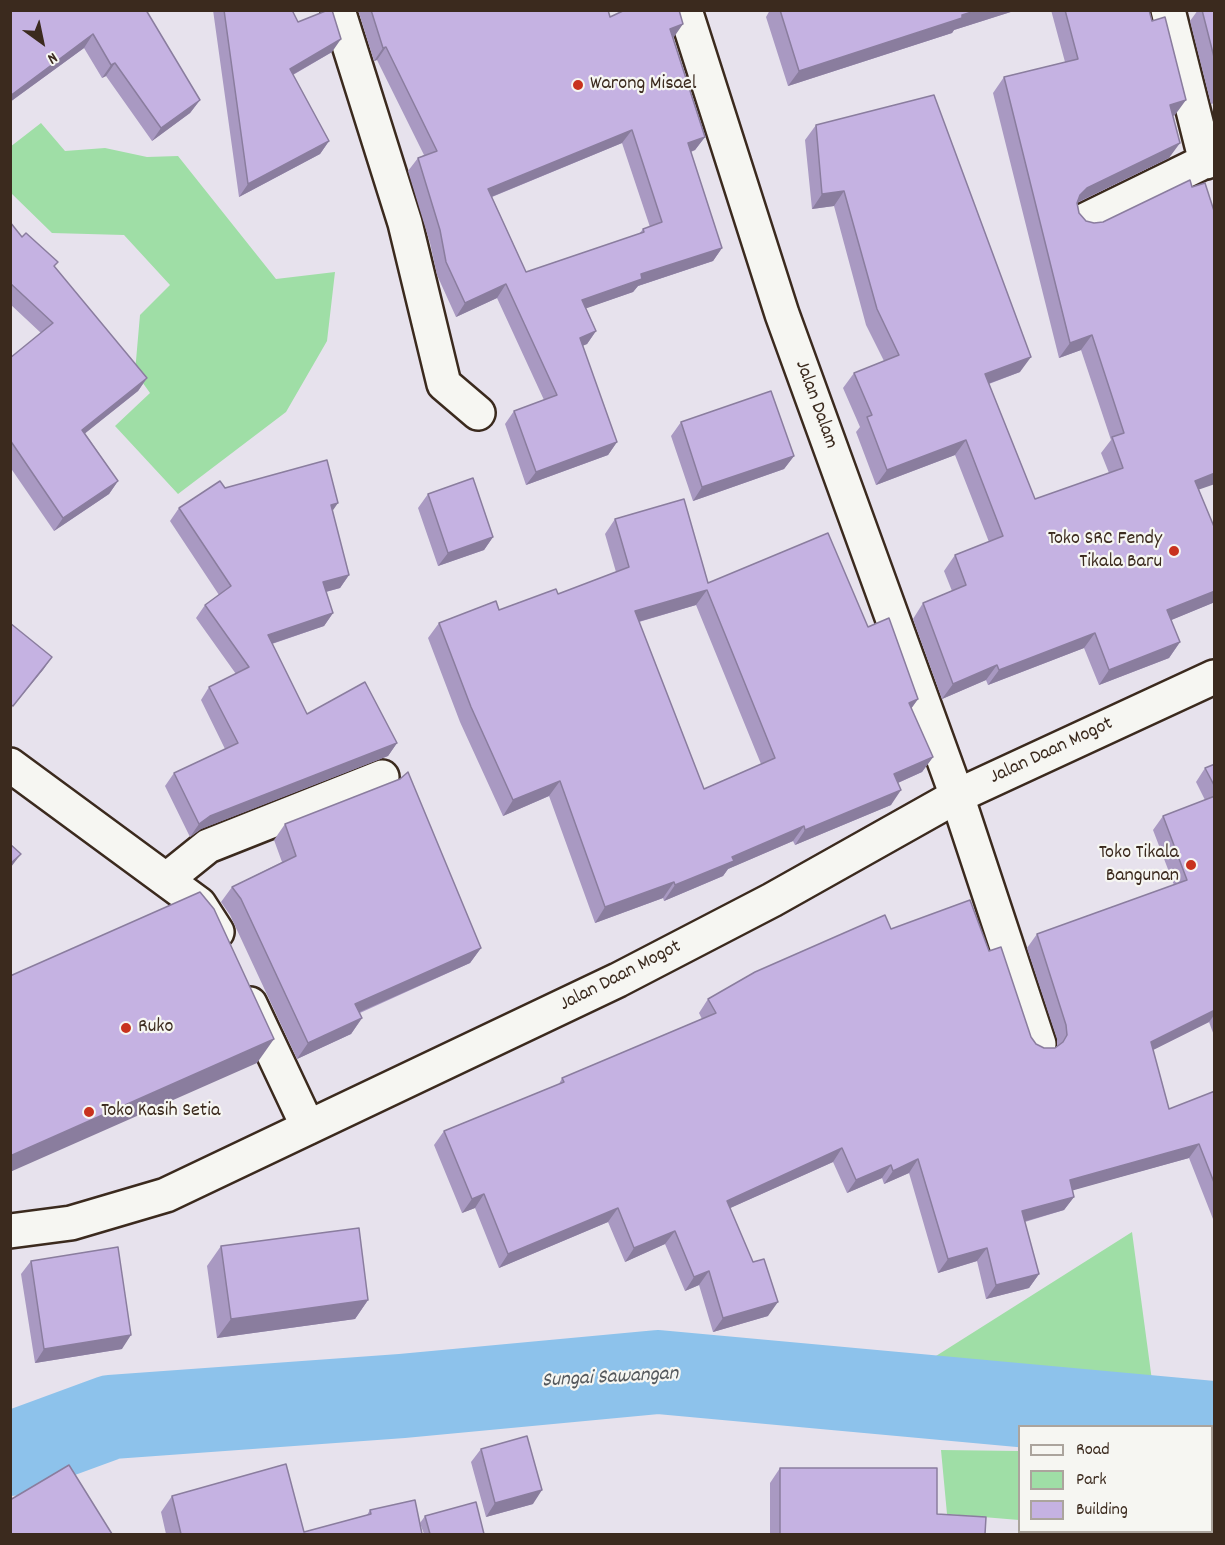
<!DOCTYPE html>
<style>
body{margin:0}
#map{position:relative;width:1225px;height:1545px;overflow:hidden;background:#e7e2ed;font-family:Dekko,sans-serif}
canvas{display:block}
.frame{position:absolute;inset:0;border:12px solid #3b2a1e;pointer-events:none}
.legend{position:absolute;left:1018px;top:1425px;width:195px;height:108px;box-sizing:border-box;background:#f6f6f2;border:2px solid #aba49d;margin:0;padding:8px 10px;list-style:none;font-size:18px;color:#3b2a1e}
.legend li{display:flex;align-items:center;gap:12px;height:30px}
.legend b{width:30px;border:2px solid #aba49d}
.north{position:absolute;left:12px;top:12px;width:60px;height:60px;-webkit-text-stroke:4px #f6f6f2;paint-order:stroke;rotate:147deg;font-size:16px;font-weight:700;line-height:24px;text-align:center;color:#3b2a1e}
.north::after{content:'';display:block;margin:auto;width:21px;height:27px;background:#3b2a1e;clip-path:polygon(50% 0,100% 100%,50% 72%,0 100%)}
</style>
<div id="map">
<canvas width="1225" height="1545"></canvas>
<div class="frame"></div>
<ul class="legend">
<li><b style="height:8px;background:#f6f6f2"></b>Road</li>
<li><b style="height:16px;background:#9fdea6"></b>Park</li>
<li><b style="height:16px;background:#c5b2e2"></b>Building</li>
</ul>
<div class="north">N</div>
</div>
<script>
const context = document.querySelector('canvas').getContext('2d');
context.lineJoin = 'round';
function paint(path, color) {
  context.fillStyle = color;
  context.fill(path, 'evenodd');
}
function poly(rows) {
  const path = new Path2D();
  for (const r of rows) {
    path.moveTo(r[0], r[1]);
    for (let i = 2; i < r.length; i += 2) path.lineTo(r[i], r[i + 1]);
  }
  return path;
}
function trace(path, color, width, dash) {
  context.strokeStyle = color;
  context.lineWidth = width;
  context.lineCap = dash ? 'butt' : 'round';
  context.setLineDash(dash || []);
  context.stroke(path);
}
function label(font, color, halo, rows, align = 'center') {
  context.font = font + ' Dekko,sans-serif';
  context.lineWidth = 4.5;
  context.setLineDash([]);
  context.textBaseline = 'middle';
  context.strokeStyle = halo;
  context.fillStyle = color;
  for (const [text, x, y, turn = 0] of rows) {
    context.save();
    context.translate(x, y);
    context.rotate((+turn || 0) * Math.PI / 180);
    context.textAlign = isNaN(turn) ? turn : align;
    if (halo) context.strokeText(text, 0, 0);
    context.fillText(text, 0, 0);
    context.restore();
  }
}
paint(poly([
 [41,123,65,151,105,148,147,157,178,156,276,279,335,272,327,341,286,412,178,494,115,426,150,393,135,372,140,315,170,285,124,235,52,233,11,193,10,147],
 [1132,1232,1153,1388,917,1368],
 [941,1450,1019,1451,1019,1520,947,1514]
]), '#9fdea6');
trace(poly([
 [10,1454,111,1417,402,1396,658,1372,1214,1423]
]), '#8dc2eb', 84);
const minor = poly([
 [338,10,405,223,444,384,478,413],
 [685,10,782,314,957,796,1039,1044],
 [1168,10,1206,162],
 [1085,220,1214,157],
 [10,765,199,904,217,932],
 [167,879,208,846,382,777],
 [250,1004,308,1127]
]);
const major = poly([
 [10,1231,71,1223,166,1195,618,980,772,900,957,796,1214,677]
]);
trace(minor, '#3b2a1e', 38);
trace(major, '#3b2a1e', 38);
trace(minor, '#f6f6f2', 33);
trace(major, '#f6f6f2', 33);
paint(poly([
 [10,10,146,10,200,100,190,113,152,141,106,76,102,78,84,48,10,102],
 [213,10,292,10,298,22,332,52,293,75,329,141,320,154,239,197],
 [358,10,608,10,610,17,674,37,673,38,705,137,695,150,691,152,722,248,713,261,638,286,633,292,586,308,596,331,587,344,582,346,617,442,608,455,526,485,505,424,514,411,544,400,497,298,456,317,437,275,430,243,408,171,418,158,424,155,377,60,374,61],
 [622,143,650,227,643,229,639,234,526,272,492,197],
 [770,10,1017,10,954,30,952,33,788,86,766,17],
 [1051,10,1149,10,1175,115,1173,116,1169,158,1077,203,1079,213,1199,490,1215,529,1215,602,1171,620,1180,642,1169,658,1099,685,1084,648,988,685,986,680,942,699,913,619,923,603,952,591,944,571,955,555,989,542,955,455,876,485,856,432,860,427,843,388,854,373,884,361,866,325,834,206,812,209,805,140,816,125,1020,372,989,384,1035,499,1109,473,1101,453,1111,440,1081,350,1059,358,993,93,1004,77,1065,62],
 [1198,10,1215,10,1215,103,1211,104,1190,21],
 [10,222,22,237,55,267,147,378,138,391,85,433,118,481,109,494,54,531,10,467,10,358,41,333,10,304],
 [681,422,794,456,784,469,693,501,671,436],
 [225,488,332,511,349,575,340,588,326,592,333,613,324,626,272,644,307,714,397,743,388,756,201,829,190,837,165,786,174,773,225,749,201,700,209,687,236,674,196,618,205,605,219,595,170,521,179,508],
 [428,494,493,537,484,550,438,566,418,508],
 [615,519,708,583,868,627,918,699,911,709,933,757,922,772,898,783,891,805,795,845,793,841,728,869,723,876,664,901,663,898,595,923,549,796,503,816,460,722,428,638,439,623,499,610,558,594,616,572,605,534],
 [696,605,761,764,704,789,639,622],
 [1215,764,1215,1038,1209,1022,1153,1050,1169,1109,1215,1091,1215,1219,1213,1219,1189,1158,1072,1190,1074,1197,1064,1210,1025,1222,1039,1274,1029,1288,986,1299,977,1261,938,1273,909,1173,884,1184,882,1178,847,1193,833,1162,730,1208,768,1316,713,1332,699,1285,685,1291,665,1244,625,1262,608,1222,499,1268,475,1208,462,1213,434,1145,444,1131,559,1084,562,1078,702,1019,699,1013,708,999,891,929,989,951,1031,1037,1036,1044,1044,1048,1055,1048,1057,1046,1057,1039,1027,948,1037,934,1174,885,1153,830,1163,816,1205,800,1196,782,1205,768],
 [285,824,481,948,470,963,360,1013,362,1018,351,1034,297,1059,230,915,221,902,232,887,282,862,274,840],
 [221,1246,368,1300,355,1319,217,1338,207,1266],
 [31,1261,122,1349,35,1363,21,1274],
 [481,1449,533,1504,486,1517,471,1462],
 [780,1468,937,1514,985,1534,770,1534,770,1483],
 [172,1496,304,1532,367,1515,370,1510,422,1534,166,1534,161,1512],
 [425,1516,484,1534,424,1534,420,1523]
]), '#a999c2');
paint(poly([
 [978,10,1017,10,954,30,952,33,788,86,799,71],
 [683,24,674,37,660,42,670,29],
 [93,34,84,48,10,102,10,96],
 [341,39,332,52,280,82,290,69],
 [386,47,377,60,374,61,383,48],
 [115,63,106,76,102,78,111,65],
 [200,100,190,113,152,141,161,128],
 [1186,100,1175,115,1159,120,1170,105],
 [632,130,622,143,479,202,488,189],
 [705,137,695,150,678,156,688,143],
 [329,141,320,154,239,197,248,184],
 [1180,143,1169,158,1076,203,1080,195,1087,188],
 [844,191,834,206,812,209,822,194],
 [722,248,713,261,638,286,633,292,573,313,582,300,641,274],
 [506,284,497,298,456,317,465,303],
 [596,331,587,344,570,351,580,338],
 [1092,335,1081,350,1059,358,1070,343],
 [1031,357,1020,372,974,389,985,374],
 [147,378,138,391,73,443,82,430],
 [966,440,955,455,876,485,887,470],
 [617,442,608,455,526,485,536,472],
 [794,456,784,469,693,501,702,487],
 [1215,473,1215,484,1189,493,1195,481],
 [118,481,109,494,54,531,63,518],
 [338,503,329,516,331,505],
 [493,537,484,550,438,566,448,553],
 [349,575,340,588,314,595,323,582],
 [707,590,696,605,624,626,635,611],
 [1215,591,1215,602,1157,626,1167,610],
 [333,613,324,626,259,648,268,635],
 [1095,633,1084,648,988,685,999,670],
 [1180,642,1169,658,1099,685,1109,670],
 [52,657,43,670,10,710,13,706],
 [997,665,986,680,942,699,953,684],
 [918,699,907,714,909,703],
 [397,743,388,756,201,829,190,837,199,824,210,816],
 [933,757,922,772,884,789,894,774],
 [560,781,549,796,503,816,513,800],
 [901,790,891,805,795,845,805,830],
 [804,826,793,841,728,869,723,876,664,901,675,885,732,857],
 [21,854,11,867,10,868,10,864],
 [674,882,663,898,595,923,605,907],
 [481,948,470,963,344,1019,355,1004],
 [1215,1010,1215,1014,1209,1022,1141,1056,1151,1042],
 [362,1018,351,1034,297,1059,308,1043],
 [274,1039,257,1063,10,1172,10,1156],
 [1199,1144,1189,1158,1060,1194,1070,1180],
 [842,1148,833,1162,717,1214,727,1201],
 [918,1159,909,1173,884,1184,893,1171],
 [891,1165,882,1178,847,1193,856,1180],
 [484,1194,475,1208,462,1213,472,1199],
 [1074,1197,1064,1210,1012,1225,1022,1211],
 [618,1208,608,1222,499,1268,508,1254],
 [675,1231,665,1244,625,1262,634,1248],
 [987,1248,977,1261,938,1273,948,1259],
 [709,1271,699,1285,685,1291,694,1277],
 [1039,1274,1029,1288,986,1299,996,1285],
 [368,1300,355,1319,217,1338,231,1319],
 [778,1302,768,1316,713,1332,723,1318],
 [131,1335,122,1349,35,1363,44,1349],
 [542,1490,533,1504,486,1517,495,1503]
]), '#8a7d9e');
const building = poly([
 [10,10,146,10,200,100,161,128,115,63,111,65,93,34,10,96,10,10],
 [224,10,292,10,298,22,328,10,332,10,341,39,290,69,329,141,248,184,224,10],
 [371,10,608,10,610,17,625,10,679,10,683,24,670,29,705,137,688,143,722,248,641,274,642,279,582,300,596,331,580,338,617,442,536,472,514,411,557,395,506,284,465,303,446,262,440,230,418,158,437,151,386,47,383,48,371,10],
 [632,130,662,222,643,229,644,232,526,272,488,189,632,130],
 [780,10,978,10,962,15,962,18,799,71,780,10],
 [1065,10,1149,10,1152,21,1165,17,1186,100,1170,105,1180,143,1087,188,1080,195,1077,203,1079,213,1086,221,1094,223,1103,222,1190,180,1192,187,1205,183,1215,214,1215,473,1195,481,1215,529,1215,591,1167,610,1180,642,1109,670,1095,633,999,670,997,665,953,684,923,603,966,585,955,555,1003,536,966,440,887,470,867,417,872,415,854,373,899,355,877,309,844,191,822,194,816,125,934,95,1031,357,985,374,1035,499,1123,468,1112,437,1124,433,1092,335,1070,343,1004,77,1078,59,1065,10],
 [1202,10,1215,10,1215,61,1202,10],
 [10,222,22,237,26,233,58,262,54,266,147,378,82,430,118,481,63,518,10,440,10,358,53,323,10,283,10,222],
 [771,391,794,456,702,487,681,422,771,391],
 [327,460,338,503,331,505,349,575,323,582,333,613,268,635,307,714,365,682,397,743,210,816,199,824,174,773,238,743,209,687,249,667,205,605,231,586,179,508,220,481,225,488,327,460],
 [473,478,493,537,448,553,428,494,473,478],
 [684,499,708,583,828,533,868,627,889,618,918,699,909,703,933,757,894,774,901,790,805,830,804,826,732,857,734,861,675,885,674,882,605,907,560,781,513,800,471,707,439,623,496,601,499,610,556,589,558,594,629,567,615,519,684,499],
 [707,590,775,758,704,789,635,611,707,590],
 [10,623,52,657,13,706,10,704,10,623],
 [1215,764,1215,787,1205,768,1215,764],
 [408,772,481,948,355,1004,362,1018,308,1043,241,899,232,887,296,856,285,824,400,779,408,772],
 [1215,796,1215,1010,1151,1042,1169,1109,1215,1091,1215,1185,1199,1144,1070,1180,1074,1197,1022,1211,1039,1274,996,1285,987,1248,948,1259,918,1159,893,1171,891,1165,856,1180,842,1148,727,1201,753,1262,764,1259,778,1302,723,1318,709,1271,694,1277,675,1231,634,1248,618,1208,508,1254,484,1194,472,1199,444,1131,564,1082,562,1078,716,1013,708,999,755,972,885,915,891,929,970,900,989,951,1001,947,1031,1037,1036,1044,1044,1048,1055,1048,1063,1042,1067,1035,1066,1025,1037,934,1187,880,1163,816,1215,796],
 [10,844,21,854,10,864,10,844],
 [200,892,214,909,274,1039,10,1156,10,976,200,892],
 [359,1228,368,1300,231,1319,221,1246,359,1228],
 [118,1247,131,1335,44,1349,31,1261,118,1247],
 [527,1436,542,1490,495,1503,481,1449,527,1436],
 [286,1464,304,1532,371,1514,370,1510,415,1500,422,1534,181,1534,172,1496,286,1464],
 [69,1465,112,1534,10,1534,10,1500,69,1465],
 [780,1468,937,1468,937,1514,986,1517,985,1534,780,1534,780,1468],
 [476,1502,484,1534,430,1534,425,1516,476,1502]
]);
paint(building, '#c5b2e2');
trace(building, '#8a7d9e', 1.5);
for (const [x, y, r, color] of [
 [578,85,6,"#c8321e"],
 [1174,551,6,"#c8321e"],
 [1191,865,6,"#c8321e"],
 [126,1028,6,"#c8321e"],
 [89,1112,6,"#c8321e"]
]) {
  const dot = new Path2D();
  dot.arc(x, y, r, 0, 2 * Math.PI);
  context.fillStyle = color;
  context.fill(dot);
  trace(dot, '#f6f6f2', 2);
}
label('20px', '#3b2a1e', '#f6f6f2', [
 ["Warong Misael",590,85],
 ["Toko SRC Fendy",1162,540,"right"],
 ["Tikala Baru",1162,563,"right"],
 ["Toko Tikala",1179,854,"right"],
 ["Bangunan",1179,877,"right"],
 ["Ruko",138,1028],
 ["Toko Kasih Setia",101,1112]
], 'left');
label('20px', '#3b2a1e', '#f6f6f2', [
 ["Jalan Dalam",815,405,70],
 ["Jalan Daan Mogot",1052,752,-25],
 ["Jalan Daan Mogot",621,977,-27]
]);
label('italic 21px', '#54585c', '#f6f6f2', [
 ["Sungai Sawangan",610,1379,-3]
]);
</script>
